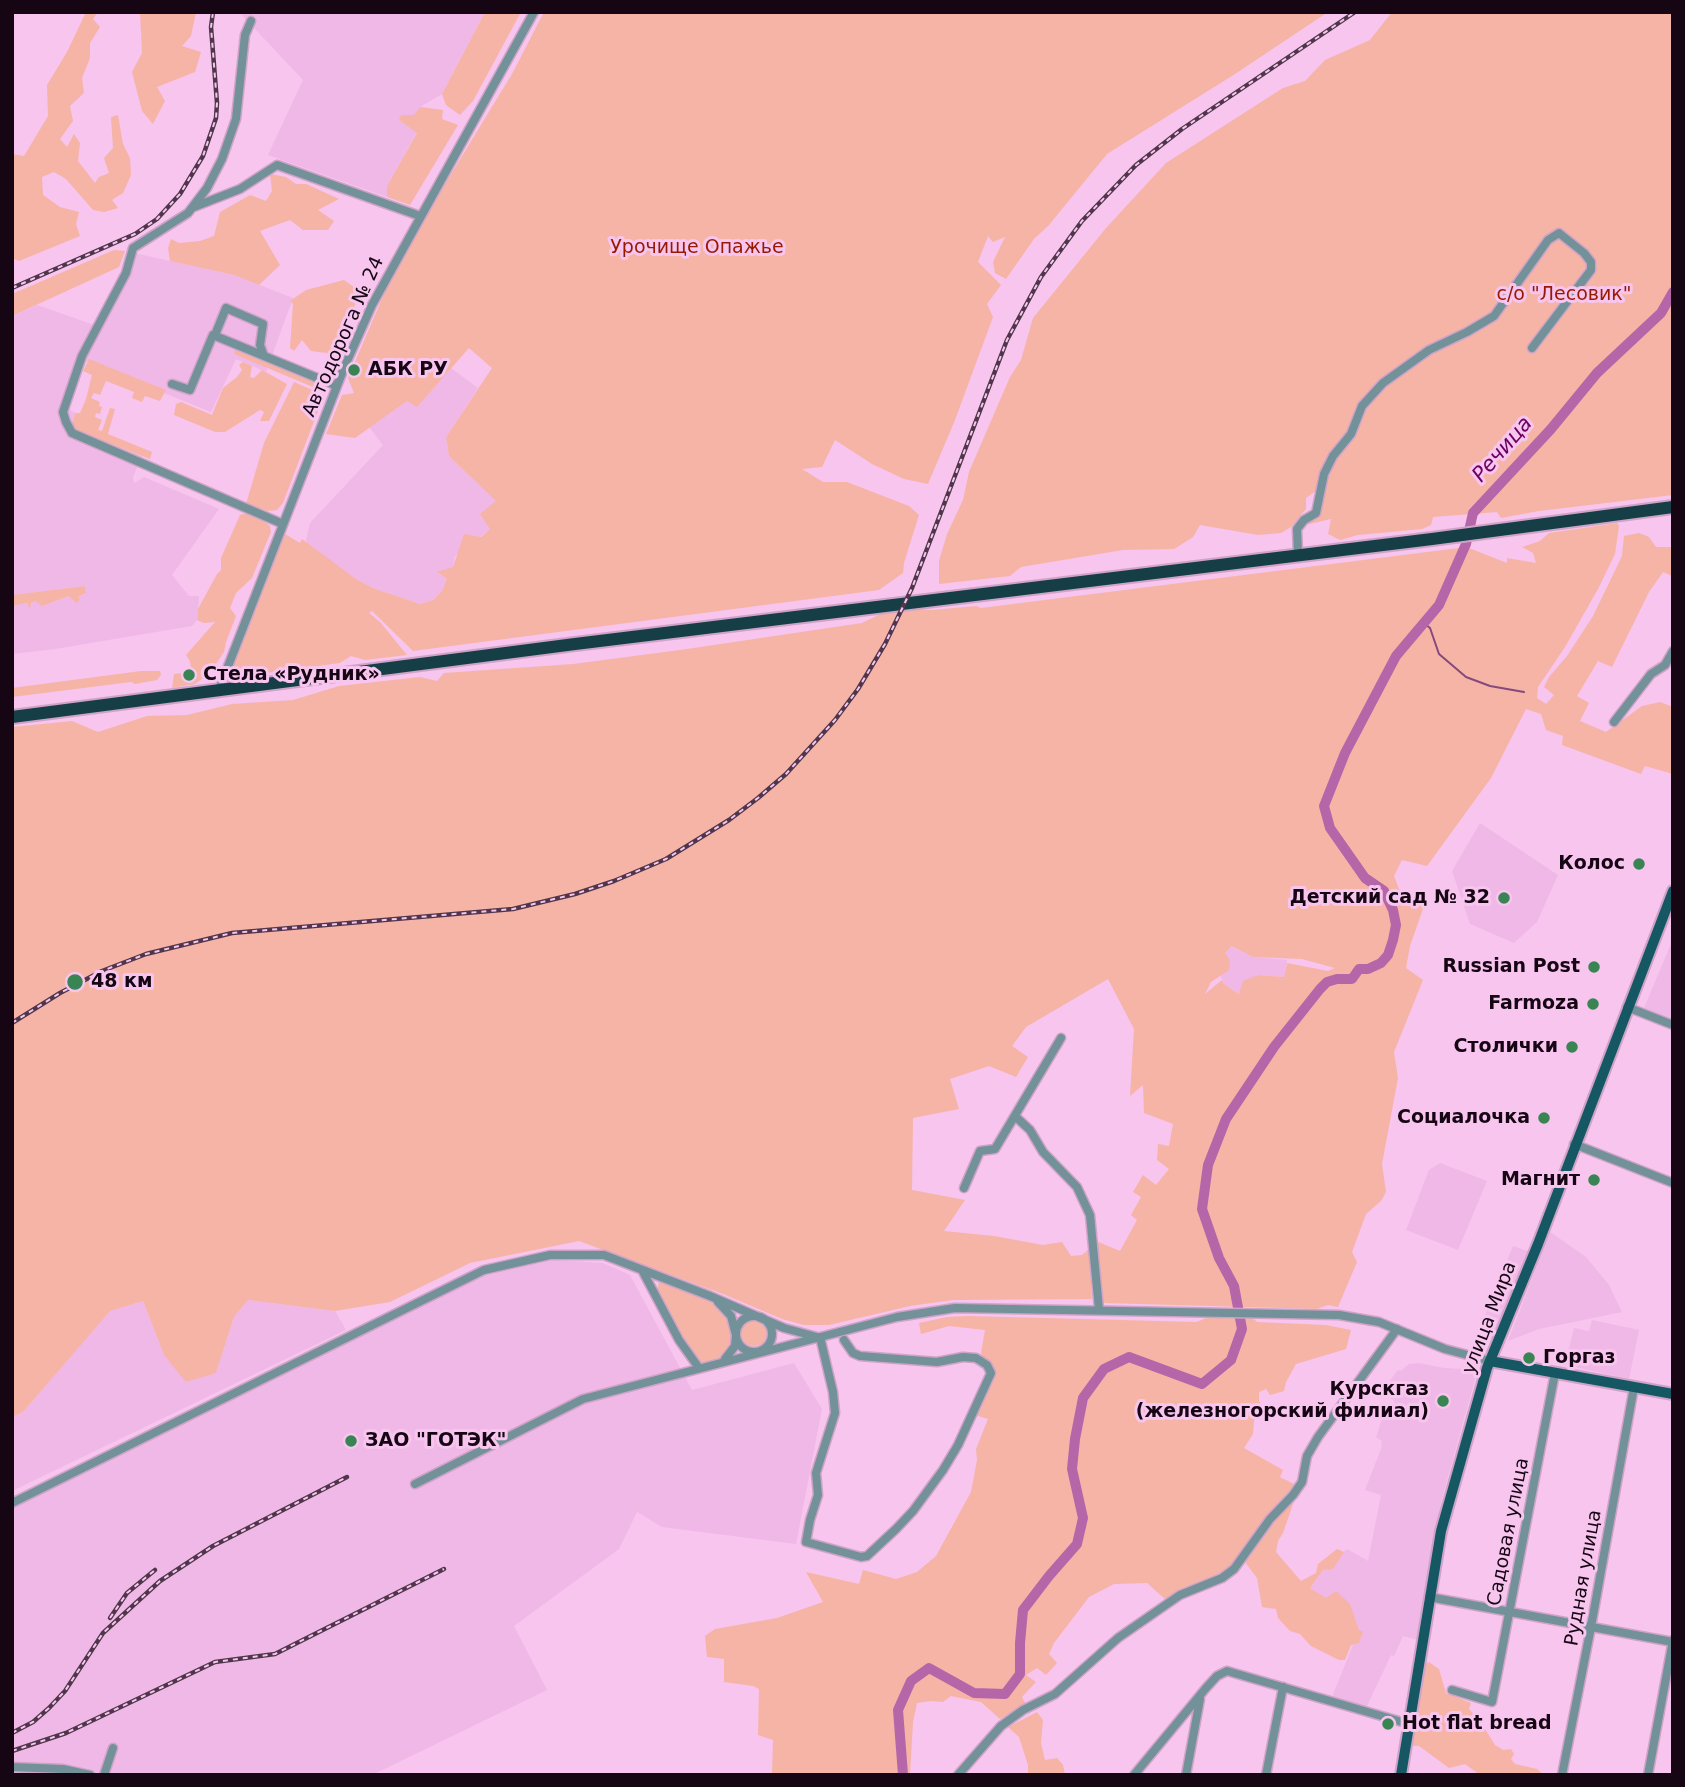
<!DOCTYPE html>
<meta charset="utf-8">
<style>
body{margin:0}
#map{position:relative;width:1685px;height:1787px;overflow:hidden;background:#f7c5ee;font-family:"DejaVu Sans",sans-serif}
canvas{display:block}
.frame{position:absolute;inset:0;border:14px solid #160614;pointer-events:none}
</style>
<div id="map">
<canvas width="1685" height="1787"></canvas>
<div class="frame"></div>
</div>
<script>
const context = document.querySelector('canvas').getContext('2d');
context.lineJoin = 'round';
function paint(path, color) {
  context.fillStyle = color;
  context.fill(path, 'evenodd');
}
function poly(rows) {
  const path = new Path2D();
  for (const r of rows) {
    if (r.length === 3) {
      path.moveTo(r[0] + r[2], r[1]);
      path.arc(r[0], r[1], r[2], 0, 2 * Math.PI);
      continue;
    }
    path.moveTo(r[0], r[1]);
    for (let i = 2; i < r.length; i += 2) path.lineTo(r[i], r[i + 1]);
  }
  return path;
}
function trace(path, color, width, dash) {
  context.strokeStyle = color;
  context.lineWidth = width;
  context.lineCap = dash ? 'butt' : 'round';
  context.setLineDash(dash || []);
  context.stroke(path);
}
function label(font, color, halo, rows, align = 'center') {
  context.font = font + ' "DejaVu Sans",sans-serif';
  context.lineWidth = 6;
  context.setLineDash([]);
  context.textBaseline = 'middle';
  context.strokeStyle = halo;
  context.fillStyle = color;
  for (const [text, x, y, turn = 0] of rows) {
    context.save();
    context.translate(x, y);
    context.rotate((+turn || 0) * Math.PI / 180);
    context.textAlign = isNaN(turn) ? turn : align;
    if (halo) context.strokeText(text, 0, 0);
    context.fillText(text, 0, 0);
    context.restore();
  }
}
paint(poly([
 [239,12,485,12,442,94,420,107,414,115,399,120,417,132,387,186,387,197,268,155,303,80],
 [134,253,234,275,293,298,266,372,236,359,211,412,85,361,69,409,75,413,72,425,77,431,142,456,133,477,134,483,144,477,219,509,172,575,189,596,199,596,197,620,192,626,55,649,12,654,12,606,36,601,53,602,69,596,81,596,86,593,85,586,12,595,12,316,37,305,100,327],
 [451,368,478,388,446,437,449,456,497,501,490,529,455,556,453,567,438,573,447,579,442,591,433,600,420,604,373,588,356,579,307,544,306,540,310,523,383,445,369,427,407,401,417,406],
 [1480,823,1558,875,1537,922,1514,943,1470,924,1452,871],
 [1673,939,1673,1020,1644,1008],
 [1230,946,1253,957,1287,960,1284,977,1257,975,1250,980,1239,994,1224,984,1216,964],
 [1440,1163,1487,1181,1458,1250,1406,1230,1429,1170],
 [1550,1232,1586,1257,1609,1285,1622,1312,1539,1329,1508,1341],
 [1513,1246,1530,1252,1494,1341,1477,1335],
 [551,1260,603,1263,630,1275,692,1390,794,1363,822,1409,796,1544,662,1527,637,1512,619,1549,514,1626,547,1690,372,1775,12,1775,12,1506,486,1274],
 [248,1300,335,1311,346,1330,12,1491,12,1417,23,1412,109,1311,143,1301,164,1355,216,1373,234,1317],
 [1592,1320,1639,1330,1629,1379,1565,1365,1574,1328,1589,1331],
 [1419,1363,1444,1368,1462,1369,1462,1366,1478,1369,1441,1502,1418,1640,1403,1636,1394,1656,1391,1655,1366,1708,1332,1697,1359,1630,1354,1617,1310,1588,1323,1570,1347,1549,1368,1561,1381,1495,1365,1490,1381,1449,1382,1441,1376,1437,1383,1416,1392,1417,1395,1402,1387,1395,1385,1387,1398,1370,1401,1371,1409,1364]
]), '#f0b8e6');
paint(poly([
 [86,12,98,12,93,19,100,27,90,43,90,58,82,78,84,93,70,106,73,121,60,139,67,147,74,134,80,143,78,161,95,183,99,177,109,173,104,158,113,148,111,117,118,115,123,144,130,158,131,175,123,193,112,200,118,208,104,212,93,210,66,179,54,172,42,177,43,195,60,207,79,212,76,224,80,236,19,261,12,258,12,154,24,156,48,116,47,85,67,52],
 [140,12,196,12,191,36,182,46,201,52,195,72,157,87,165,101,153,124,142,111,132,72,142,53],
 [485,12,521,12,473,101,460,115,446,105,442,94],
 [544,12,1328,12,1235,74,1107,154,1049,225,1034,239,1006,279,995,273,993,262,1005,237,993,242,988,236,978,262,1001,285,987,304,993,317,955,420,928,484,904,479,872,464,835,440,822,467,802,469,823,482,847,482,909,506,919,515,904,563,903,573,879,590,413,651,372,611,369,613,380,622,407,655,365,660,351,656,340,663,244,676,235,673,232,663,285,534,300,543,302,539,356,579,373,588,420,604,433,600,442,591,447,579,437,572,453,567,464,534,481,537,490,529,480,514,496,501,449,456,446,437,492,368,469,348,417,407,407,401,355,438,326,434,342,395,354,393,348,378,384,294,423,220,512,74],
 [1392,12,1673,12,1673,495,1539,511,1501,518,1497,512,1433,517,1431,525,1422,529,1358,535,1340,540,1328,534,1331,519,1301,526,1316,504,1320,488,1306,498,1306,509,1291,527,1281,533,1258,535,1200,525,1193,537,1174,549,1123,550,1021,567,1010,576,939,584,939,561,947,534,963,500,969,472,1010,377,1021,360,1033,318,1106,228,1166,163,1283,88,1305,81,1325,60,1370,40],
 [420,107,443,110,442,119,458,125,410,205,387,197,387,186,417,133,399,120,401,115,414,115],
 [270,174,286,177,296,184,306,184,339,199,318,210,334,221,328,230,303,230,290,220,260,231,280,265,259,285,234,275,170,261,168,248,171,239,179,243,200,241,214,236,220,212,250,195,266,201,272,191],
 [114,250,125,251,119,267,12,316,12,294],
 [344,280,361,292,350,316,345,321,345,327,341,330,342,336,339,342,344,340,343,346,333,357,327,353,311,351,302,340,294,351,290,348,293,304,290,301,306,290],
 [235,350,321,384,325,392,234,354],
 [89,359,166,390,160,401,145,396,142,402,132,398,134,392,106,381,100,395,94,393,91,398,100,402,99,406,102,407,100,414,96,413,95,417,102,420,98,430,102,431,110,408,115,409,108,434,152,452,150,459,77,431,72,425,75,413,80,413,86,399,92,375,83,371],
 [243,362,252,366,250,377,254,378,262,370,287,384,269,421,260,421,264,412,260,410,225,432,215,432,174,415,176,404,181,402,212,415,223,388,237,377,242,370,239,365],
 [294,382,324,395,283,503,277,510,268,511,246,504,264,443],
 [246,513,265,522,270,526,271,532,252,578,236,593,230,608,236,616,226,642,224,652,209,674,195,684,172,688,174,674,183,673,185,679,192,678,190,661,186,655,215,622,204,623,197,620,198,609,217,574,221,570,221,558,240,515],
 [1617,523,1619,526,1615,554,1598,589,1565,647,1538,687,1537,698,1546,704,1554,695,1544,687,1549,677,1567,656,1593,616,1622,556,1624,536,1639,533,1649,537,1656,547,1673,547,1672,576,1663,572,1649,592,1612,667,1598,661,1577,696,1589,703,1580,721,1606,732,1642,706,1660,702,1673,707,1673,774,1645,766,1641,774,1562,745,1563,736,1546,730,1541,714,1526,709,1491,778,1427,866,1402,860,1394,876,1399,889,1425,903,1410,946,1406,968,1423,980,1394,1052,1398,1078,1382,1164,1386,1192,1381,1201,1366,1214,1352,1252,1357,1262,1338,1307,1328,1305,1317,1309,1104,1303,1101,1298,1096,1241,1120,1251,1137,1220,1131,1215,1141,1197,1133,1192,1143,1175,1156,1185,1169,1169,1157,1160,1158,1144,1169,1146,1173,1124,1144,1113,1143,1085,1130,1096,1134,1029,1108,979,1026,1027,1012,1046,1028,1057,1016,1077,989,1066,950,1079,959,1109,913,1118,912,1190,965,1200,944,1231,994,1236,1043,1245,1062,1242,1071,1256,1082,1255,1089,1249,1092,1299,953,1300,910,1306,829,1325,804,1325,782,1319,723,1294,579,1241,470,1263,390,1302,335,1311,248,1300,234,1317,216,1373,186,1382,164,1355,143,1301,110,1311,23,1412,12,1417,12,727,72,721,98,732,147,716,187,715,232,704,293,700,339,686,420,677,437,681,444,673,573,664,680,650,862,623,884,612,909,609,932,610,976,606,981,608,1459,548,1459,565,1469,548,1507,563,1507,558,1536,563,1533,553,1522,547,1540,541,1549,533],
 [1231,946,1253,957,1302,959,1335,968,1328,971,1287,963,1284,977,1258,975,1243,981,1239,994,1224,984,1222,980,1205,994,1211,982,1229,970,1230,960,1225,953],
 [85,586,86,593,78,597,80,600,76,603,69,596,42,606,35,601,31,603,30,609,27,603,12,606,12,595],
 [141,671,160,671,161,675,157,680,135,684,131,682,12,697,12,688],
 [659,1282,710,1300,718,1304,727,1315,733,1332,732,1343,719,1359,702,1364,698,1362,684,1341,657,1291],
 [968,1316,1197,1322,1206,1318,1252,1317,1257,1322,1326,1325,1351,1330,1346,1349,1296,1364,1286,1382,1284,1391,1270,1395,1266,1389,1259,1392,1259,1401,1264,1409,1254,1421,1253,1434,1244,1448,1283,1470,1280,1477,1296,1485,1228,1569,1165,1599,1147,1583,1114,1584,1089,1597,1054,1643,1049,1654,1057,1663,1046,1675,1037,1668,1026,1675,1036,1682,1022,1697,1026,1705,1000,1719,981,1702,951,1696,943,1702,931,1701,917,1703,913,1722,910,1775,772,1775,773,1740,758,1735,759,1689,753,1686,724,1682,724,1659,707,1657,705,1636,715,1629,777,1618,823,1602,806,1572,859,1584,863,1570,896,1579,917,1572,936,1556,971,1492,977,1460,976,1449,988,1419,972,1414,991,1373,981,1353,985,1330,949,1326,921,1334,919,1323,947,1317],
 [754,1333,13],
 [1295,1498,1283,1533,1278,1541,1276,1552,1301,1581,1316,1573,1318,1564,1337,1549,1344,1552,1333,1569,1323,1570,1310,1588,1326,1598,1336,1591,1350,1604,1359,1630,1363,1632,1359,1643,1351,1645,1345,1660,1339,1660,1311,1646,1300,1634,1290,1631,1278,1618,1276,1609,1262,1607,1257,1578,1245,1562,1265,1531],
 [1429,1662,1439,1669,1446,1693,1471,1703,1469,1709,1480,1721,1495,1745,1503,1750,1511,1749,1514,1754,1511,1759,1515,1764,1537,1769,1544,1775,1480,1775,1465,1764,1449,1768,1419,1746,1412,1746,1424,1664],
 [1037,1712,1043,1720,1041,1743,1045,1760,1057,1758,1063,1765,1065,1775,1028,1775,1028,1765,1019,1737,1008,1727]
]), '#f6b4a6');
trace(poly([
 [1425,624,1430,628,1439,654,1466,677,1490,686,1524,692]
]), '#85497c', 2);
trace(poly([
 [903,1775,898,1710,911,1681,929,1668,974,1693,1005,1694,1020,1674,1020,1643,1023,1610,1049,1576,1077,1544,1083,1518,1072,1469,1075,1439,1083,1398,1104,1369,1129,1357,1202,1384,1231,1360,1242,1329,1234,1286,1219,1258,1202,1209,1208,1165,1226,1119,1274,1047,1320,989,1327,982,1337,979,1352,979,1359,969,1368,969,1381,963,1388,955,1393,940,1396,925,1393,910,1384,891,1365,878,1330,828,1324,806,1345,753,1396,656,1439,605,1466,544,1473,513,1551,429,1597,373,1661,313,1673,292]
]), '#b566a9', 10);
const minor = poly([
 [251,21,245,35,236,119,222,159,207,188,188,213,133,248,126,273,82,356,63,412,66,422,72,433,283,524],
 [194,207,240,189,277,165,420,216],
 [215,335,226,308,263,324,260,345,264,356],
 [172,384,190,390,213,335,337,386],
 [1298,554,1297,529,1304,520,1316,513,1324,474,1333,456,1351,434,1362,406,1383,383,1429,350,1467,332,1494,316,1548,240,1559,233,1584,253,1591,262,1591,270,1532,348],
 [218,692,344,368,372,305,534,12],
 [1614,722,1651,674,1665,665,1673,651],
 [1627,1007,1673,1025],
 [1016,1117,1030,1130,1043,1152,1077,1187,1090,1215,1099,1309],
 [1574,1144,1673,1183],
 [964,1188,980,1151,995,1149,1061,1038],
 [642,1270,679,1340,699,1368],
 [718,1302,731,1316,736,1335,735,1346,725,1359],
 [754,1334,18],
 [820,1337,833,1392,835,1413,816,1473,818,1495,810,1520,806,1542,861,1557,867,1556,896,1529,913,1511,943,1470,958,1445,991,1373,987,1365,976,1358,963,1357,937,1362,860,1356,853,1353,844,1340],
 [415,1484,583,1399,897,1317,955,1308,1339,1315,1379,1322,1445,1349,1490,1361],
 [12,1503,484,1270,550,1255,604,1255,710,1296,784,1328,817,1337],
 [1429,1597,1673,1642],
 [1452,1690,1492,1702,1555,1373],
 [12,1767,63,1769,90,1775],
 [104,1775,113,1748],
 [958,1775,1001,1726,1023,1710,1055,1694,1118,1638,1180,1595,1222,1578,1234,1569,1270,1519,1293,1495,1302,1482,1307,1456,1318,1437,1397,1329],
 [1134,1775,1206,1688,1217,1676,1227,1671,1409,1724],
 [1186,1775,1200,1699],
 [1266,1775,1283,1687],
 [1562,1775,1591,1627,1634,1387],
 [1648,1775,1673,1640]
]);
const major = poly([
 [1490,1361,1673,1394],
 [1401,1775,1441,1531,1487,1368,1538,1244,1673,891]
]);
const highway = poly([
 [12,717,575,644,1432,539,1673,507]
]);
trace(minor, '#cea3c7', 11);
trace(major, '#cea3c7', 14);
trace(highway, '#cea3c7', 16);
trace(minor, '#739198', 8);
trace(major, '#155762', 10);
trace(highway, '#163e46', 12);
const rail = poly([
 [12,288,135,234,157,219,180,194,203,156,216,118,217,103,211,27,213,12],
 [12,1023,60,993,102,971,146,954,232,933,513,909,575,894,614,881,666,859,729,820,758,798,786,774,835,720,858,689,885,644,912,588,1007,340,1041,277,1082,221,1136,165,1182,129,1355,12],
 [110,1618,127,1593,155,1570],
 [12,1733,33,1722,49,1708,65,1691,103,1633,160,1581,213,1546,347,1477],
 [12,1751,66,1733,215,1662,275,1654,444,1569]
]);
trace(rail, '#4f364b', 4.5);
trace(rail, '#f7c5ee', 2, [5]);
for (const [x, y, r, color] of [
 [354,370,7,"#388452"],
 [189,675,7,"#388452"],
 [1639,864,7,"#388452"],
 [1504,898,7,"#388452"],
 [1594,967,7,"#388452"],
 [75,982,9,"#388452"],
 [1593,1004,7,"#388452"],
 [1572,1047,7,"#388452"],
 [1544,1118,7,"#388452"],
 [1594,1180,7,"#388452"],
 [1529,1358,7,"#388452"],
 [1443,1401,7,"#388452"],
 [351,1441,7,"#388452"],
 [1388,1724,7,"#388452"]
]) {
  const dot = new Path2D();
  dot.arc(x, y, r, 0, 2 * Math.PI);
  context.fillStyle = color;
  context.fill(dot);
  trace(dot, '#f7c5ee', 2.5);
}
label('19px', '#971a00', '#f7c5ee', [
 ["Урочище Опажье",697,248],
 ["с/о \"Лесовик\"",1564,295]
]);
label('19px', '#160614', '#f7c5ee', [
 ["Автодорога № 24",344,337,-66],
 ["улица Мира",1490,1318,-69],
 ["Садовая улица",1509,1532,-79],
 ["Рудная улица",1584,1578,-80]
]);
label('bold 19px', '#160614', '#f7c5ee', [
 ["АБК РУ",368,370,"left"],
 ["Стела «Рудник»",203,675,"left"],
 ["Колос",1625,864],
 ["Детский сад № 32",1490,898],
 ["Russian Post",1580,967],
 ["48 км",91,982,"left"],
 ["Farmoza",1579,1004],
 ["Столички",1558,1047],
 ["Социалочка",1530,1118],
 ["Магнит",1580,1180],
 ["Горгаз",1543,1358,"left"],
 ["Курскгаз",1429,1390],
 ["(железногорский филиал)",1429,1412],
 ["ЗАО \"ГОТЭК\"",365,1441,"left"],
 ["Hot flat bread",1402,1724,"left"]
], 'right');
label('italic 21px', '#6a0061', '#f7c5ee', [
 ["Речица",1503,450,-49]
]);
</script>
